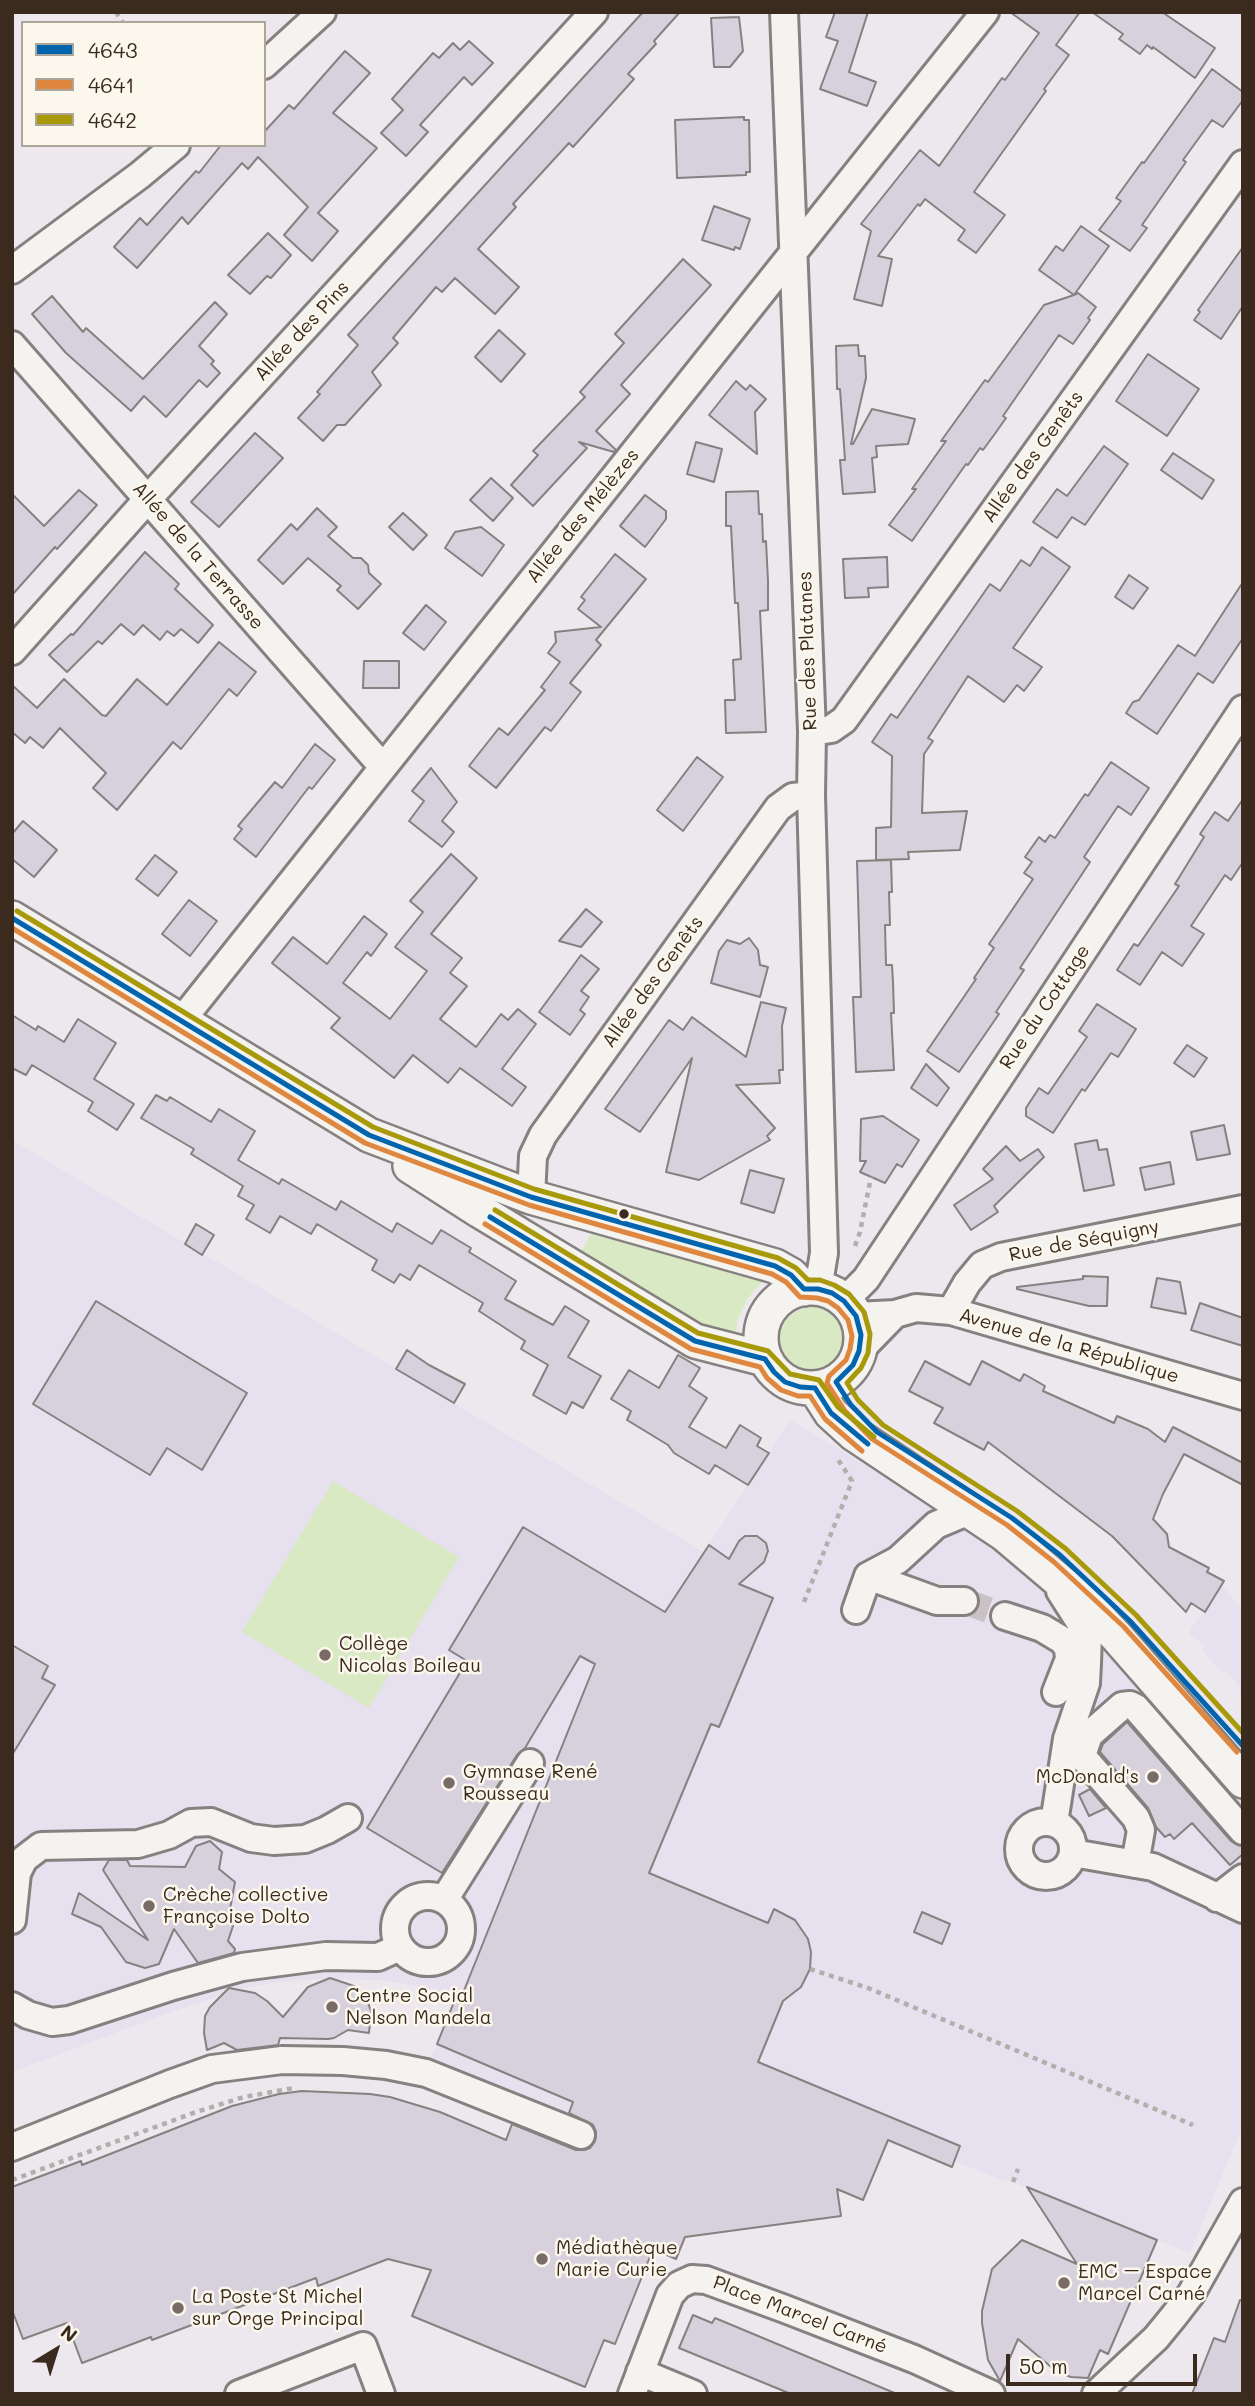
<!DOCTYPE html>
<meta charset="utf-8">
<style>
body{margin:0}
#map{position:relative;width:1255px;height:2406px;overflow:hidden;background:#ece8ed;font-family:Mali,sans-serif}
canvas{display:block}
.frame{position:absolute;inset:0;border:14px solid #3b2a1e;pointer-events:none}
.legend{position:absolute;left:21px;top:21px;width:245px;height:126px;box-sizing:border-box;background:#fbf7ec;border:2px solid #aea59a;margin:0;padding:9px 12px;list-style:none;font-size:21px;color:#3b2a1e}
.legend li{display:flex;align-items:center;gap:14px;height:35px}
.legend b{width:35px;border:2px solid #aea59a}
.north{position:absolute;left:21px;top:2315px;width:70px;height:70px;-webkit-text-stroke:5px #fbf7ec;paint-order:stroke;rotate:38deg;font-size:19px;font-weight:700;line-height:28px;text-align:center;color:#3b2a1e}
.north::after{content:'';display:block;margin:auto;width:24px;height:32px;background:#3b2a1e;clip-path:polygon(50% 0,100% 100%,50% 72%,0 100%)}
.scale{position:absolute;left:1006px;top:2354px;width:191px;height:32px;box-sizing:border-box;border:4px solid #3b2a1e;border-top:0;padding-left:9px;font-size:21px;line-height:24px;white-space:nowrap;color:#3b2a1e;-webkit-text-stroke:5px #fbf7ec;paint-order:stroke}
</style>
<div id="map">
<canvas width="1255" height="2406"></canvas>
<div class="frame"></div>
<ul class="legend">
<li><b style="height:9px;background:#0065ae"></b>4643</li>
<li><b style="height:9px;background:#df863f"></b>4641</li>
<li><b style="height:9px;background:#a89909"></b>4642</li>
</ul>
<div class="north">N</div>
<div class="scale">50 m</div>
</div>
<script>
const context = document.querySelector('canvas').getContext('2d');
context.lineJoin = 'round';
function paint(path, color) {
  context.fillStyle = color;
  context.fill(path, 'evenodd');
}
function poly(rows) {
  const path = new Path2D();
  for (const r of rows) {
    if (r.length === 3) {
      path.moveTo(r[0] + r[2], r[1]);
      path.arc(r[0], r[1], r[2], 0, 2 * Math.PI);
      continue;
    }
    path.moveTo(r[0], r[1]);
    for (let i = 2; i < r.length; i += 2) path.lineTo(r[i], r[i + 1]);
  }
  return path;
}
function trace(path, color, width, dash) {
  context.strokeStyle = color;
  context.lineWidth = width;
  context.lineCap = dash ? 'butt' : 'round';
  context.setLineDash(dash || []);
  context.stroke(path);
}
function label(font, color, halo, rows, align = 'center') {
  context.font = font + ' Mali,sans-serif';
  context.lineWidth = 5;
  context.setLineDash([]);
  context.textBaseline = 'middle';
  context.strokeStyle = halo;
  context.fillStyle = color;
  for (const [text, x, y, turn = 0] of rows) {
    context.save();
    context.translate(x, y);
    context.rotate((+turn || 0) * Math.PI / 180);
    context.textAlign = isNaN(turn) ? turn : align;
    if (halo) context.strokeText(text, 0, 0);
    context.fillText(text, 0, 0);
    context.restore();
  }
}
paint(poly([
 [12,1140,704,1552,790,1420,976,1530,1059,1594,1243,1796,1243,2125,1190,2253,1008,2180,1007,2182,954,2161,952,2167,881,2137,838,2195,841,2216,685,2237,626,2169,420,2085,457,1996,405,1984,378,1980,326,1979,277,1982,241,1989,171,2012,12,2072],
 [1222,1586,1243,1610,1243,1696,1238,1691,1241,1688,1225,1670,1222,1672,1202,1650,1206,1646,1189,1635,1192,1626,1212,1603]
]), '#e7e1ef');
paint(poly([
 [591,1234,763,1281,748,1298,738,1318,736,1332,696,1324,587,1258,582,1251],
 [812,1339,32],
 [333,1481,459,1557,369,1708,242,1632]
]), '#d8e9c4');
const building = poly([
 [643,12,680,12,654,41,656,44,628,74,634,79,573,147,569,143,513,204,516,207,478,249,519,287,495,314,455,278,442,292,436,287,393,338,398,343,372,372,381,385,345,425,337,425,323,441,298,418,320,394,317,392,358,345,348,335,643,12],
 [835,12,868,12,849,72,876,82,867,106,820,89,838,41,826,37,835,12],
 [1010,12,1080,12,1056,45,1069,55,1044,89,1046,91,974,192,1005,215,976,253,958,240,965,230,925,199,920,206,918,204,878,256,892,259,882,306,854,299,871,231,861,224,920,150,939,166,1002,78,1005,80,1039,33,1010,12],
 [1092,12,1162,12,1215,48,1195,78,1153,47,1152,49,1147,45,1140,54,1119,39,1123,34,1092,12],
 [739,17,743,51,730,67,714,67,711,18,739,17],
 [469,41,493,63,472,85,464,77,420,125,428,132,406,156,381,133,403,110,392,99,433,53,439,58,453,43,460,50,469,41],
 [345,51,370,73,333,113,377,148,318,213,338,231,312,261,284,235,308,207,258,157,248,169,242,163,188,224,182,217,137,268,114,247,140,218,147,225,196,171,199,173,221,145,264,145,264,132,289,105,294,109,345,51],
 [1212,69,1243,92,1243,100,1223,127,1212,120,1183,160,1186,162,1142,225,1147,228,1130,251,1099,230,1121,201,1116,198,1142,162,1144,163,1212,69],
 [744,117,744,120,749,120,750,172,746,172,746,175,677,178,675,120,744,117],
 [714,206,750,219,740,249,735,247,734,250,702,240,714,206],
 [1081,226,1109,246,1074,295,1078,293,1096,307,1088,318,1090,320,1073,344,1059,335,1003,416,1006,418,994,435,983,450,980,448,968,465,966,464,912,541,889,525,916,489,912,489,946,441,941,441,985,380,988,382,1044,305,1074,295,1039,270,1056,246,1063,251,1081,226],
 [268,233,291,255,271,278,267,276,250,294,228,275,268,233],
 [1243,247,1243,306,1221,339,1194,320,1200,312,1198,310,1243,247],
 [683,259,711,285,621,385,630,394,596,431,616,450,614,452,579,442,587,448,533,506,511,485,538,455,533,451,585,397,580,392,624,343,615,334,683,259],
 [52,296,83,332,86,328,143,379,215,302,227,314,199,346,214,361,211,364,220,373,207,387,199,380,166,417,144,396,131,411,66,353,32,314,52,296],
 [499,330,525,354,501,382,475,357,499,330],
 [858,345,859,356,865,356,866,378,851,444,853,444,872,409,915,419,908,444,876,446,877,457,872,458,875,492,843,494,840,460,845,460,840,389,837,389,836,346,858,345],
 [1148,354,1199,389,1167,436,1116,401,1148,354],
 [736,381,746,390,750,385,766,399,755,412,757,454,709,415,736,381],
 [255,433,283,458,219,527,191,502,255,433],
 [696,442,722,449,714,482,687,474,696,442],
 [1104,446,1128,464,1085,525,1072,517,1057,538,1033,522,1057,489,1067,496,1104,446],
 [1173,453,1214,480,1202,499,1161,470,1173,453],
 [491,478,513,498,493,521,470,500,491,478],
 [79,490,97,505,57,549,55,547,12,595,12,494,44,526,79,490],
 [758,491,759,514,762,514,763,542,766,541,768,581,768,610,760,611,766,732,726,733,725,700,735,700,733,660,741,659,738,603,735,603,731,526,726,526,726,492,758,491],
 [645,495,666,511,666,519,645,547,620,526,645,495],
 [317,508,337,527,328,536,353,558,361,558,368,565,369,573,381,584,358,609,337,590,341,586,308,558,283,584,258,560,291,524,297,530,317,508],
 [403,513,427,535,413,550,389,527,403,513],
 [481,527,504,545,482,576,445,548,455,532,481,527],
 [1042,547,1070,567,1013,648,1042,667,1024,691,1017,685,1004,702,968,676,928,738,933,741,924,754,922,813,967,811,960,850,908,852,909,859,876,860,876,828,891,827,892,756,872,742,891,714,897,718,990,584,1000,591,1021,560,1030,566,1042,547],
 [145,552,179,584,175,589,213,625,198,643,181,629,174,636,167,631,160,640,143,625,134,635,121,624,102,644,98,641,67,672,49,655,71,634,73,635,145,552],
 [615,554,646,579,596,640,601,645,570,683,581,692,551,731,545,727,496,788,469,766,499,728,508,735,545,690,541,687,560,662,548,653,556,642,555,632,601,627,578,609,585,600,581,597,615,554],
 [887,557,888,587,868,588,869,597,845,598,843,559,887,557],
 [1129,575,1148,588,1133,609,1115,597,1129,575],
 [1243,582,1243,638,1213,683,1198,673,1157,734,1126,713,1133,702,1139,700,1178,645,1195,656,1243,582],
 [426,605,446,622,424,650,403,633,426,605],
 [219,642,256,672,237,696,229,689,181,749,173,742,117,810,93,788,106,773,60,728,43,748,30,737,25,743,12,732,12,685,37,708,64,679,102,715,106,716,137,679,167,705,219,642],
 [364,661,399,661,399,688,363,688,364,661],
 [315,744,335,760,312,789,309,787,256,857,234,839,242,829,238,826,275,782,282,788,315,744],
 [697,757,723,777,683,831,657,810,697,757],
 [1111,762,1149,788,1131,815,1118,806,1084,857,1090,862,1020,968,1024,970,996,1012,999,1014,959,1072,927,1051,976,979,974,978,994,948,989,944,1033,879,1024,873,1032,862,1025,857,1039,837,1045,842,1050,835,1055,838,1085,794,1088,796,1111,762],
 [431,768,457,802,442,821,454,832,442,847,409,821,424,801,412,791,431,768],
 [1243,799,1243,862,1231,880,1225,875,1191,926,1204,934,1182,966,1162,952,1140,985,1117,970,1134,944,1138,946,1179,886,1175,884,1204,837,1200,834,1215,812,1228,821,1243,799],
 [23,821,57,850,34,877,12,859,12,834,23,821],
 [451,854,477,878,431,934,462,958,450,973,467,986,440,1019,476,1047,501,1014,508,1020,518,1009,536,1024,502,1069,526,1087,512,1106,460,1068,448,1083,413,1055,394,1078,331,1028,340,1018,272,963,293,937,327,964,364,916,387,934,371,956,367,952,343,983,390,1019,427,971,395,947,423,912,410,901,451,854],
 [155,855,177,872,158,896,136,879,155,855],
 [891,860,892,892,889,892,890,925,885,925,886,965,892,965,893,982,894,1013,891,1013,894,1070,856,1072,853,997,861,997,857,861,891,860],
 [189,900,217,921,190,956,162,934,189,900],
 [586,909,602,922,581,947,559,941,586,909],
 [749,938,758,950,760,965,768,967,760,997,711,983,719,951,727,940,740,944,749,938],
 [581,955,599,969,581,991,589,997,580,1010,585,1014,570,1035,539,1012,581,955],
 [761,1002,786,1008,782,1026,783,1070,779,1070,780,1083,736,1085,775,1128,767,1136,770,1140,699,1180,666,1172,692,1058,640,1132,605,1109,669,1020,683,1030,692,1017,746,1057,761,1002],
 [1097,1004,1136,1029,1118,1057,1111,1053,1085,1091,1082,1089,1053,1133,1026,1116,1026,1108,1039,1088,1048,1094,1087,1037,1079,1031,1097,1004],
 [12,1015,36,1030,38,1026,64,1042,78,1019,116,1043,94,1079,134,1104,117,1130,88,1111,93,1102,32,1065,26,1075,12,1068,12,1015],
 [1187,1045,1207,1058,1194,1077,1174,1063,1187,1045],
 [926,1064,949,1088,937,1106,911,1088,926,1064],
 [156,1095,167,1101,170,1097,211,1122,219,1109,255,1131,238,1160,279,1184,282,1179,336,1210,341,1201,392,1232,397,1223,432,1244,441,1230,471,1248,469,1252,516,1281,505,1299,553,1325,565,1306,589,1321,568,1357,601,1376,583,1408,572,1402,566,1414,533,1395,548,1365,521,1349,525,1341,479,1311,483,1303,419,1265,410,1280,400,1274,394,1283,372,1270,377,1260,317,1224,311,1234,280,1216,270,1233,246,1219,254,1205,238,1196,243,1186,191,1154,194,1149,141,1118,156,1095],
 [883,1116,919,1140,902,1167,897,1164,885,1183,860,1172,866,1161,860,1161,861,1119,883,1116],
 [1224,1125,1230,1154,1197,1160,1191,1132,1224,1125],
 [1097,1140,1099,1150,1107,1149,1114,1185,1084,1191,1075,1144,1097,1140],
 [1006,1146,1020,1161,1038,1149,1044,1157,994,1206,998,1212,971,1230,954,1205,993,1179,983,1169,1006,1146],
 [1170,1162,1174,1184,1145,1190,1140,1168,1170,1162],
 [750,1170,784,1179,774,1213,741,1203,750,1170],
 [196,1224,214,1235,202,1255,185,1244,196,1224],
 [1083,1276,1108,1277,1107,1306,1089,1306,1017,1289,1017,1287,1083,1279,1083,1276],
 [1157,1278,1180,1282,1186,1314,1151,1307,1157,1278],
 [96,1301,247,1393,202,1470,167,1448,150,1475,33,1404,96,1301],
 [1200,1303,1243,1318,1243,1346,1191,1330,1200,1303],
 [407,1350,429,1365,465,1384,454,1403,396,1369,407,1350],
 [678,1355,700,1368,689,1386,707,1398,689,1427,726,1448,740,1425,761,1438,757,1446,769,1453,748,1485,715,1465,709,1474,674,1453,668,1445,627,1420,631,1411,611,1399,629,1370,659,1388,678,1355],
 [925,1361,970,1385,982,1361,1020,1381,1024,1374,1045,1386,1043,1391,1114,1423,1117,1416,1148,1429,1165,1442,1173,1427,1243,1463,1243,1485,1184,1454,1163,1494,1153,1519,1167,1534,1169,1547,1209,1568,1207,1572,1224,1581,1205,1612,1191,1603,1186,1612,1112,1536,988,1442,984,1450,934,1423,943,1408,909,1391,925,1361],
 [523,1527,665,1612,709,1545,729,1559,739,1541,745,1536,757,1536,766,1543,768,1551,764,1562,739,1584,773,1598,719,1727,711,1724,649,1873,768,1923,774,1909,795,1920,808,1939,811,1952,810,1969,801,1987,783,2001,758,2062,960,2146,952,2167,888,2140,863,2200,837,2189,841,2216,685,2237,676,2259,653,2249,615,2344,604,2340,585,2387,412,2316,431,2270,388,2259,318,2286,316,2278,152,2340,151,2337,82,2363,67,2323,23,2339,12,2310,12,2187,81,2161,82,2165,232,2106,279,2094,302,2091,370,2094,390,2097,440,2112,506,2140,512,2124,576,2150,584,2150,590,2148,595,2141,596,2132,593,2125,569,2113,573,2102,437,2044,458,1992,463,1993,595,1664,580,1656,525,1748,517,1755,442,1873,367,1828,467,1661,449,1650,523,1527],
 [12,1645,48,1666,42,1678,55,1685,12,1755,12,1645],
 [1127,1722,1231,1841,1243,1846,1243,1854,1230,1865,1192,1823,1174,1839,1170,1834,1165,1837,1156,1827,1148,1808,1100,1752,1103,1744,1127,1722],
 [1090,1789,1106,1808,1089,1816,1079,1795,1090,1789],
 [210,1841,222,1852,219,1869,235,1882,228,1920,233,1926,228,1941,235,1949,234,1953,198,1963,174,1929,159,1964,145,1968,126,1962,101,1927,72,1914,79,1893,148,1940,103,1870,109,1860,127,1860,130,1866,185,1867,196,1846,210,1841],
 [922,1912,950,1924,942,1944,914,1932,922,1912],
 [330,1978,354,1986,365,1995,371,2011,369,2033,348,2030,334,2038,328,2039,280,2038,278,2045,237,2050,224,2043,207,2050,204,2033,205,2016,210,2007,229,1988,255,1993,267,2001,283,2017,308,1987,330,1978],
 [1027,2187,1157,2240,1108,2354,1100,2350,1088,2378,1071,2377,1057,2372,1018,2339,1000,2381,988,2360,982,2323,982,2311,992,2269,1022,2240,1077,2264,1027,2187],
 [1240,2300,1243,2300,1243,2394,1192,2394,1214,2338,1225,2342,1240,2300],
 [693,2315,712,2323,715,2318,897,2394,791,2394,679,2348,693,2315]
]);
paint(building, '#d6d1dc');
trace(building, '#868180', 2);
trace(poly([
 [964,1601,1005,1616]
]), '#c9c2c4', 26, [26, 13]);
const minor = poly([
 [784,12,812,732,811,795,824,1253,818,1289],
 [264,65,322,12],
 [12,270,140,175,176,145],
 [12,345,383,767],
 [12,651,156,490,594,12],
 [812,732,831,729,844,720,1243,164],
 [181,1021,985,12],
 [531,1197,533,1156,543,1135,778,808,793,797,811,795],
 [844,1301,866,1279,1243,709],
 [951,1311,967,1283,982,1265,1001,1257,1243,1209],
 [856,1316,895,1314,916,1308,951,1311,1243,1396],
 [859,1351,895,1314],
 [868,1576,937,1601,964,1601],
 [856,1610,868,1576,898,1560,936,1525,969,1511],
 [1005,1616,1042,1628,1062,1640,1068,1648,1069,1659,1056,1692],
 [1046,1849,27],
 [1054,1823,1067,1739,1086,1683,1087,1663,1088,1635,1060,1591],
 [1073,1853,1153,1867,1243,1909],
 [1135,1864,1141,1830,1136,1818,1082,1756,1089,1735,1122,1706,1130,1705,1136,1708,1243,1831],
 [428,1929,33],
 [1217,1898,1243,1878],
 [444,1900,530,1763],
 [12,1920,17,1873,24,1859,41,1846,138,1844,169,1835,191,1823,211,1822,251,1838,274,1841,305,1839,327,1830,348,1818],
 [12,2006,28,2015,52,2022,69,2020,173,1986,242,1967,326,1956,378,1957,400,1947],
 [12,2147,170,2084,212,2069,282,2060,343,2061,386,2065,426,2073,581,2135],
 [640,2372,693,2394],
 [239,2394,363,2346,381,2394],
 [632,2394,670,2295,679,2285,692,2279,706,2280,785,2309,914,2359,991,2394],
 [1096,2394,1156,2338,1174,2316,1191,2294,1243,2202]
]);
const major = poly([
 [12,918,369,1135,531,1197,775,1266,791,1275,804,1289],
 [410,1166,480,1211,695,1341,765,1359],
 [811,1338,50],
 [815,1388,831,1413,854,1434,1004,1534,1082,1600,1117,1637,1243,1781]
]);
trace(minor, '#868180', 32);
trace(major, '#868180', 38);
trace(poly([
 [116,12,123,23],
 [855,1246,860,1232,871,1177],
 [804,1602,852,1481,837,1458],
 [810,1969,868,1988,1193,2125],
 [12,2180,196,2112,244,2097,294,2088],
 [1013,2182,1018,2169]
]), '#b1aeac', 4.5, [5, 5]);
trace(minor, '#f4f3f0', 26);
trace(major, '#f4f3f0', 33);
trace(poly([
 [12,918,369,1135,531,1197,775,1266,791,1275,804,1289,818,1289,832,1293,844,1301,856,1316,861,1335,859,1351,853,1365,836,1382,851,1405,877,1432,1012,1518,1060,1555,1130,1621,1243,1746],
 [490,1217,695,1341,765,1359,774,1372,785,1382,800,1387,815,1388,831,1413,868,1444]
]), '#0065ae', 5);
trace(poly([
 [12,928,365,1143,529,1205,772,1274,786,1282,800,1297,817,1298,828,1301,838,1308,848,1320,852,1336,850,1349,846,1360,829,1376,827,1383,845,1411,872,1439,1007,1525,1054,1562,1124,1627,1237,1752],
 [485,1224,691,1349,760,1367,767,1378,781,1390,798,1396,810,1396,825,1419,862,1451]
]), '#df863f', 5);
trace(poly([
 [17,911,373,1127,534,1189,778,1258,796,1268,808,1280,820,1280,834,1285,849,1294,864,1312,870,1334,868,1353,861,1368,847,1383,858,1400,883,1425,1017,1511,1066,1549,1136,1615,1243,1733],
 [495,1210,698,1333,768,1351,790,1374,819,1380,838,1407,874,1437]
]), '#a89909', 5);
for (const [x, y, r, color] of [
 [624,1214,6,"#3b2a1e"],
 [325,1655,7,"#796c66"],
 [1153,1777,7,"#796c66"],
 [449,1783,7,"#796c66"],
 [149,1906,7,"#796c66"],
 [332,2007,7,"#796c66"],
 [542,2259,7,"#796c66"],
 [1064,2283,7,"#796c66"],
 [178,2308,7,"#796c66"]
]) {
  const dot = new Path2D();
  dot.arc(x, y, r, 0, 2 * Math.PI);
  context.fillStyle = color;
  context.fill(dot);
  trace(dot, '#fbf7ec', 2.5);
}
label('19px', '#3b2a1e', '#fbf7ec', [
 ["Allée des Pins",302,331,-47],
 ["Allée des Genêts",1033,457,-54],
 ["Allée des Mélèzes",583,516,-51],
 ["Allée de la Terrasse",198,556,49],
 ["Rue des Platanes",808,651,-92],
 ["Allée des Genêts",653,982,-54],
 ["Rue du Cottage",1045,1007,-56],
 ["Rue de Séquigny",1084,1241,-11],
 ["Avenue de la République",1069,1346,16],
 ["Place Marcel Carné",800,2315,21]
]);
label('19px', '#3b2a1e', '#fbf7ec', [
 ["Collège",339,1644],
 ["Nicolas Boileau",339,1666],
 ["Gymnase René",463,1772],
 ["Rousseau",463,1794],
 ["McDonald's",1139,1777,"right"],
 ["Crèche collective",163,1895],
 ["Françoise Dolto",163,1917],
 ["Centre Social",346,1996],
 ["Nelson Mandela",346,2018],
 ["Médiathèque",556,2248],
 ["Marie Curie",556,2270],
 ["EMC – Espace",1078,2272],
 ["Marcel Carné",1078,2294],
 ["La Poste St Michel",192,2297],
 ["sur Orge Principal",192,2319]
], 'left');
</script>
